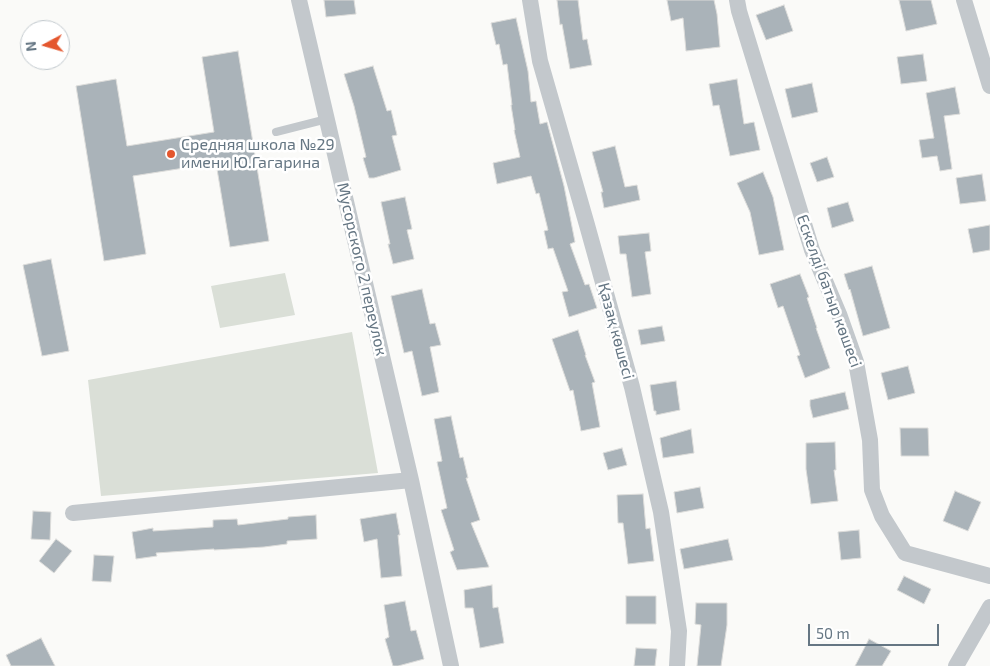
<!DOCTYPE html>
<meta charset="utf-8">
<style>
body{margin:0}
#map{position:relative;width:990px;height:666px;overflow:hidden;background:#fafaf8;font-family:"Exo 2",sans-serif}
canvas{display:block}
.north{position:absolute;left:20px;top:20px;width:50px;height:50px;box-sizing:border-box;background:#fff;border:1px solid #c1c8cd;border-radius:50%;rotate:264deg;font-size:14px;font-weight:700;line-height:20px;text-align:center;color:#657683}
.north::after{content:'';display:block;margin:auto;width:18px;height:22px;background:#e4572e;clip-path:polygon(50% 0,100% 100%,50% 72%,0 100%)}
.scale{position:absolute;left:808px;top:624px;width:131px;height:22px;box-sizing:border-box;border:2px solid #657683;border-top:0;padding-left:6px;font-size:15px;line-height:18px;white-space:nowrap;color:#657683;-webkit-text-stroke:4px #fff;paint-order:stroke}
</style>
<div id="map">
<canvas width="990" height="666"></canvas>
<div class="north">N</div>
<div class="scale">50 m</div>
</div>
<script>
const context = document.querySelector('canvas').getContext('2d');
context.lineJoin = 'round';
function paint(path, color) {
  context.fillStyle = color;
  context.fill(path, 'evenodd');
}
function poly(rows) {
  const path = new Path2D();
  for (const r of rows) {
    path.moveTo(r[0], r[1]);
    for (let i = 2; i < r.length; i += 2) path.lineTo(r[i], r[i + 1]);
  }
  return path;
}
function trace(path, color, width, dash) {
  context.strokeStyle = color;
  context.lineWidth = width;
  context.lineCap = dash ? 'butt' : 'round';
  context.setLineDash(dash || []);
  context.stroke(path);
}
function label(font, color, halo, rows, align = 'center') {
  context.font = font + ' "Exo 2",sans-serif';
  context.lineWidth = 5;
  context.setLineDash([]);
  context.textBaseline = 'middle';
  context.strokeStyle = halo;
  context.fillStyle = color;
  for (const [text, x, y, turn = 0] of rows) {
    context.save();
    context.translate(x, y);
    context.rotate((+turn || 0) * Math.PI / 180);
    context.textAlign = isNaN(turn) ? turn : align;
    if (halo) context.strokeText(text, 0, 0);
    context.fillText(text, 0, 0);
    context.restore();
  }
}
paint(poly([
 [285,273,295,315,220,328,211,286],
 [352,332,378,473,101,496,88,380]
]), '#dadfd7');
const building = poly([
 [324,0,354,0,356,14,326,17,324,0],
 [557,0,578,0,583,40,587,39,592,65,570,69,562,24,560,25,557,0],
 [667,0,714,0,717,14,720,47,686,51,683,18,671,21,667,0],
 [899,0,931,0,937,24,906,31,899,0],
 [784,5,793,31,766,40,756,15,784,5],
 [516,18,528,71,531,102,536,101,540,124,547,122,564,186,575,242,570,244,585,285,589,284,597,308,569,317,562,292,568,291,553,248,548,249,544,231,548,230,539,193,536,194,531,176,497,184,493,163,520,157,514,130,515,130,511,105,512,105,507,64,503,65,499,44,496,45,491,23,516,18],
 [238,51,269,241,230,247,216,163,133,176,146,254,104,261,76,86,116,79,127,146,214,132,202,57,238,51],
 [923,54,927,81,901,84,897,57,923,54],
 [373,66,387,111,391,110,397,135,392,136,401,170,374,178,369,178,363,158,366,157,354,106,344,74,373,66],
 [737,79,744,124,754,122,760,150,730,156,719,105,713,106,709,84,737,79],
 [812,83,818,112,792,118,785,89,812,83],
 [955,87,960,114,944,116,952,169,940,171,937,156,922,158,919,140,934,138,926,93,955,87],
 [615,146,625,187,637,185,640,200,604,208,601,192,603,192,592,152,615,146],
 [827,157,834,177,817,182,810,163,827,157],
 [763,172,773,197,784,250,759,255,750,212,737,183,763,172],
 [982,174,986,201,960,204,956,178,982,174],
 [405,197,412,229,407,230,414,259,393,264,388,244,390,244,381,202,405,197],
 [848,202,854,221,832,228,827,208,848,202],
 [990,225,990,250,973,253,968,229,990,225],
 [649,233,651,251,645,252,651,294,632,297,626,254,620,254,618,236,649,233],
 [51,259,69,351,42,356,23,265,51,259],
 [872,266,890,328,863,336,850,289,849,290,844,274,872,266],
 [800,274,809,297,807,298,817,328,816,328,830,368,805,378,797,356,800,355,783,306,778,308,770,284,800,274],
 [422,289,430,324,435,323,441,345,430,347,439,392,422,396,412,351,404,353,391,296,422,289],
 [662,326,665,341,641,345,638,330,662,326],
 [578,330,586,355,585,355,595,382,592,383,600,427,581,431,573,390,570,391,552,339,578,330],
 [908,366,915,393,888,400,881,373,908,366],
 [676,381,680,410,656,415,656,411,654,411,650,385,676,381],
 [845,392,849,409,813,418,810,406,810,400,845,392],
 [451,416,460,458,463,457,468,478,466,478,480,520,471,523,489,567,457,570,450,552,454,550,441,510,447,508,437,462,442,461,434,419,451,416],
 [900,428,928,428,929,456,901,456,900,428],
 [691,429,694,453,663,458,660,438,691,429],
 [835,442,836,470,834,470,838,501,811,504,806,469,806,443,835,442],
 [622,448,627,465,608,470,603,453,622,448],
 [700,487,704,508,677,513,674,492,700,487],
 [955,491,981,502,968,531,943,521,955,491],
 [643,494,646,529,650,528,654,561,628,564,623,523,618,523,617,495,643,494],
 [33,511,51,512,50,540,31,539,33,511],
 [396,513,400,535,398,535,402,576,381,578,377,539,364,542,360,519,396,513],
 [316,515,317,539,287,541,287,544,264,547,214,550,214,549,156,553,157,556,136,559,132,532,153,528,153,531,213,527,213,520,237,519,238,525,288,519,288,517,316,515],
 [859,530,861,558,841,560,838,532,859,530],
 [56,539,72,551,54,573,39,561,56,539],
 [728,539,733,560,684,569,680,549,728,539],
 [94,555,114,556,111,582,92,581,94,555],
 [904,576,931,589,924,604,897,590,904,576],
 [492,585,493,608,498,607,504,643,480,648,473,608,465,608,464,590,492,585],
 [626,596,656,596,656,624,626,624,626,596],
 [405,601,411,631,416,630,424,659,398,666,393,666,385,639,389,637,384,605,405,601],
 [696,603,727,603,727,625,721,666,697,666,701,625,695,624,696,603],
 [41,638,55,666,11,666,6,655,41,638],
 [869,639,891,651,882,666,855,666,869,639],
 [636,648,657,649,655,666,634,666,636,648]
]);
paint(building, '#aab3b9');
trace(building, '#dcdcda', 1);
trace(poly([
 [276,132,327,119]
]), '#c3c8cc', 8);
trace(poly([
 [299,0,411,480,451,666],
 [530,0,540,61,587,225,632,387,661,512,679,631,677,666],
 [737,0,739,11,812,250,839,314,856,362,870,440,872,490,882,516,905,553,990,576],
 [964,0,990,86],
 [73,513,411,480],
 [956,666,990,607]
]), '#c3c8cc', 16);
for (const [x, y, r, color] of [
 [171,154,5,"#e4572e"]
]) {
  const dot = new Path2D();
  dot.arc(x, y, r, 0, 2 * Math.PI);
  context.fillStyle = color;
  context.fill(dot);
  trace(dot, '#fff', 2);
}
label('16px', '#657683', '#fff', [
 ["Средняя школа №29",181,145],
 ["имени Ю.Гагарина",181,163]
], 'left');
label('16px', '#657683', '#fff', [
 ["Мусорского 2 переулок",362,269,77],
 ["Ескелді батыр көшесі",829,291,70],
 ["Қазақ көшесі",616,331,75]
]);
</script>
